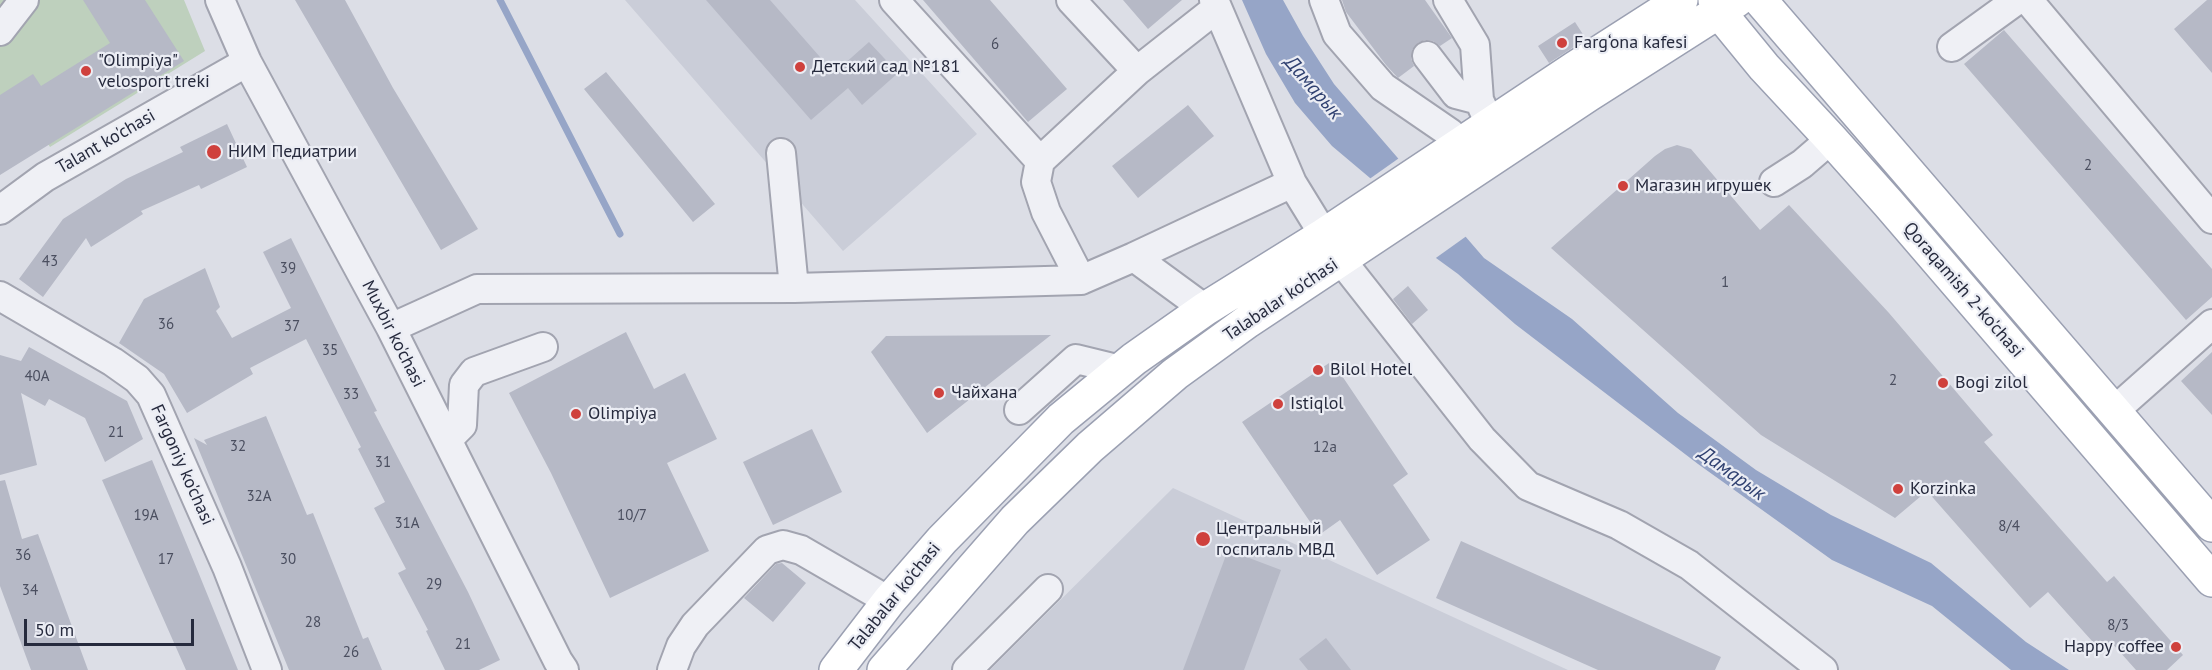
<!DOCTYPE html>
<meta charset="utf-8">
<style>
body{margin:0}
#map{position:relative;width:2212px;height:670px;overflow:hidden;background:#dcdee6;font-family:"PT Sans",sans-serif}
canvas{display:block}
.scale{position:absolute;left:24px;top:619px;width:170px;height:27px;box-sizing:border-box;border:3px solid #262a3d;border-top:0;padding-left:8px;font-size:18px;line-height:21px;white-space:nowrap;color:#262a3d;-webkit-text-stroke:4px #ebedf4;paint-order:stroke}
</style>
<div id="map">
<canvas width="2212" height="670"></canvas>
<div class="scale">50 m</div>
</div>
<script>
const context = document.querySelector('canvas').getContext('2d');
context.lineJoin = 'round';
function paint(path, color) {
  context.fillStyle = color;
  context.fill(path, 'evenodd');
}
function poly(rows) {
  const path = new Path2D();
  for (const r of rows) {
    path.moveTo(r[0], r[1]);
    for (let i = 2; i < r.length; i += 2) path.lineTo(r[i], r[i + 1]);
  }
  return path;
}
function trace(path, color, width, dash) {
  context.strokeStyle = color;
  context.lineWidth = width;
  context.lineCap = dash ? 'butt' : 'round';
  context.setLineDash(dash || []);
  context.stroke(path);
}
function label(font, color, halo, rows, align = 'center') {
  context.font = font + ' "PT Sans",sans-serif';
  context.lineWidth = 4.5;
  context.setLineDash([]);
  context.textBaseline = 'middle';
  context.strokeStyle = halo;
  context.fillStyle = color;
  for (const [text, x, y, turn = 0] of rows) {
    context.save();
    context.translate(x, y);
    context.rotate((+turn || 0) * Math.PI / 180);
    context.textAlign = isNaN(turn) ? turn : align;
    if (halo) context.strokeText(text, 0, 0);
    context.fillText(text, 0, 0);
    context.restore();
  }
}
paint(poly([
 [625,0,855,0,977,134,843,251],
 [1173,488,1568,670,990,670]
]), '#cacdd8');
paint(poly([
 [0,0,184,0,205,51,50,147,14,92,0,100]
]), '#bed0bd');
paint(poly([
 [1242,0,1283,0,1303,36,1334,84,1484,258,1572,319,1678,413,1756,470,1831,515,1931,563,2026,642,2069,670,2011,670,1932,606,1832,560,1698,464,1515,324,1458,274,1436,258,1370,178,1332,146,1295,103,1266,54]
]), '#96a5c7');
paint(poly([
 [1402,156,1468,235,1433,260,1368,180]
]), '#dcdee6');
trace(poly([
 [500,0,620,234]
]), '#96a5c7', 7);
paint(poly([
 [83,0,145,0,184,61,0,175,0,95,33,74,41,86,110,43],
 [295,0,345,0,393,88,478,229,441,250],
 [706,0,770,0,834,73,869,42,898,73,862,105,848,88,811,120],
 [923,0,990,0,1067,89,1028,122],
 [1123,0,1182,0,1148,29],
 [1342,0,1425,0,1452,38,1440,46,1433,41,1425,40,1418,43,1412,50,1411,59,1414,66,1398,78,1386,65,1346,12],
 [2207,0,2212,0,2212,73,2174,29],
 [1575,22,1586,39,1549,63,1538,46],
 [2004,30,2212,269,2212,297,2186,320,1964,64],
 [606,72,715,204,693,222,584,89],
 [1188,105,1214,136,1138,198,1112,166],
 [227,124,247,167,201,189,199,185,141,211,143,214,91,247,86,238,43,297,19,279,63,219,126,179,183,152,180,147],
 [1677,145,1691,149,1760,230,1789,205,1889,313,1993,435,1984,442,2107,582,2114,576,2183,655,2167,670,2136,670,2111,642,2101,651,2048,592,2030,608,1927,491,1895,518,1761,435,1551,248,1655,156,1665,149],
 [291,238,377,411,374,412,468,592,500,660,479,670,445,670,426,631,428,630,398,573,406,569,374,508,385,502,358,449,361,447,306,339,250,368,253,374,187,413,164,374,119,343,144,299,205,268,220,307,216,311,232,338,291,308,263,252],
 [1408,286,1428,310,1412,324,1393,299],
 [626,332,654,389,685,373,717,439,667,463,709,551,610,598,551,473,509,393],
 [1051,335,927,433,871,352,886,336],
 [29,347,127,401,143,439,105,462,85,418,49,399,45,406,21,393,37,465,0,475,0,355,21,361],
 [2212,352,2212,415,2181,381],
 [1332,361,1408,474,1393,485,1430,540,1377,575,1340,520,1319,535,1242,422],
 [266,416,307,515,313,513,363,639,368,637,382,670,289,670,194,438,207,445,204,440],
 [812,429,842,492,773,525,743,462],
 [152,460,199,574,238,670,186,670,102,480],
 [5,480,22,539,38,534,88,670,31,670,0,586,0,481],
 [1461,541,1721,657,1715,670,1598,670,1436,598],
 [1228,550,1281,570,1244,670,1183,670],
 [782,563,806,583,773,622,744,598,776,564],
 [1326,638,1351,670,1308,670,1299,659]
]), '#b6b9c6');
const minor = poly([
 [220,0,247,62,391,328,558,661,564,670],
 [894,0,1040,161,1137,71,1217,8],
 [1071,0,1137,71],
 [1214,0,1292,183,1324,235],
 [1324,0,1337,34,1383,87,1450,133,1461,144],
 [1448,0,1475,45,1479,100,1490,124],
 [2028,0,2212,219],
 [0,31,24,0],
 [1952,47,2017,0],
 [1427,56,1456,94,1479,100],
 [781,153,794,288],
 [1040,161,1036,182,1046,212,1081,280],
 [1774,182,1802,164,1831,139],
 [0,210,45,177,247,62],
 [1134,257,1292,183],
 [1341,260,1482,439,1528,486,1619,525,1689,565,1823,670],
 [0,296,113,362,137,379,151,395,227,567,267,670],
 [391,328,477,289,794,288,1081,280,1134,257,1205,309],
 [1019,410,1076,359,1121,370],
 [2114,411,2212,324],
 [446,437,454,433,462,425,464,385,474,372,543,347],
 [672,670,681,646,695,625,767,550,783,545,801,550,889,601],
 [967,670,1048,589]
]);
const major = poly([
 [1715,0,1719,12,1764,67,1831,139,1888,203,2212,580],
 [1760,0,2212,525],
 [836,670,889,601,942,540,1061,419,1134,359,1205,309,1324,235,1575,68,1681,0],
 [884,670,1015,520,1090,447,1175,374,1248,321,1588,95,1737,0]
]);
trace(minor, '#a2a4b0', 32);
trace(major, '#9ba0b2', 36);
trace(minor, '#eff0f5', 28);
trace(major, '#fff', 33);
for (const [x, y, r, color] of [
 [1562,43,6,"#cf413d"],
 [800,67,6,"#cf413d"],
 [86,71,6,"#cf413d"],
 [214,152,8,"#cf413d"],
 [1623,186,6,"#cf413d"],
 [1318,370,6,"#cf413d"],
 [1943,383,6,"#cf413d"],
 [939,393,6,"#cf413d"],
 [1278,404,6,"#cf413d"],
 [576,414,6,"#cf413d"],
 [1898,489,6,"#cf413d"],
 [1203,539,8,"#cf413d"],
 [2176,647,6,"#cf413d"]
]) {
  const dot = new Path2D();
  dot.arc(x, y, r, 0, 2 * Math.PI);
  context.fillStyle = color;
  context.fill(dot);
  trace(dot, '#ebedf4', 2);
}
label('15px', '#4a4e5f', null, [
 ["6",995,45],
 ["2",2088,166],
 ["43",50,262],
 ["39",288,269],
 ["1",1725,283],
 ["36",166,325],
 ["37",292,327],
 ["35",330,351],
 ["40A",37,377],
 ["2",1893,381],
 ["33",351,395],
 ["21",116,433],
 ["32",238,447],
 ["12a",1325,448],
 ["31",383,463],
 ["32A",259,497],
 ["19A",146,516],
 ["10/7",632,516],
 ["31A",407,524],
 ["8/4",2009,527],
 ["36",23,556],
 ["17",166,560],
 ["30",288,560],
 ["29",434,585],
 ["34",30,591],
 ["28",313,623],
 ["8/3",2118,626],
 ["21",463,645],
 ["26",351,653]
]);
label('18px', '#262a3d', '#ebedf4', [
 ["Farg‘ona kafesi",1574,43],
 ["\"Olimpiya\"",98,61],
 ["velosport treki",98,82],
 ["Детский сад №181",812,67],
 ["НИМ Педиатрии",228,152],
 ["Магазин игрушек",1635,186],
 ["Bilol Hotel",1330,370],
 ["Bogi zilol",1955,383],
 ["Чайхана",951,393],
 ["Istiqlol",1290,404],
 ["Olimpiya",588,414],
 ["Korzinka",1910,489],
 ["Центральный",1216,529],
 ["госпиталь МВД",1216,550],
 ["Happy coffee",2164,647,"right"]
], 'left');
label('18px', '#262a3d', '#ebedf4', [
 ["Talant ko'chasi",106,142,-30],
 ["Qoraqamish 2-ko'chasi",1963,290,49],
 ["Talabalar ko'chasi",1281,300,-34],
 ["Muxbir ko'chasi",393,334,63],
 ["Fargoniy ko'chasi",182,465,66],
 ["Talabalar ko'chasi",895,597,-51]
]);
label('italic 20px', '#304171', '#ebedf4', [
 ["Дамарык",1313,88,49],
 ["Дамарык",1732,474,36]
]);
</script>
